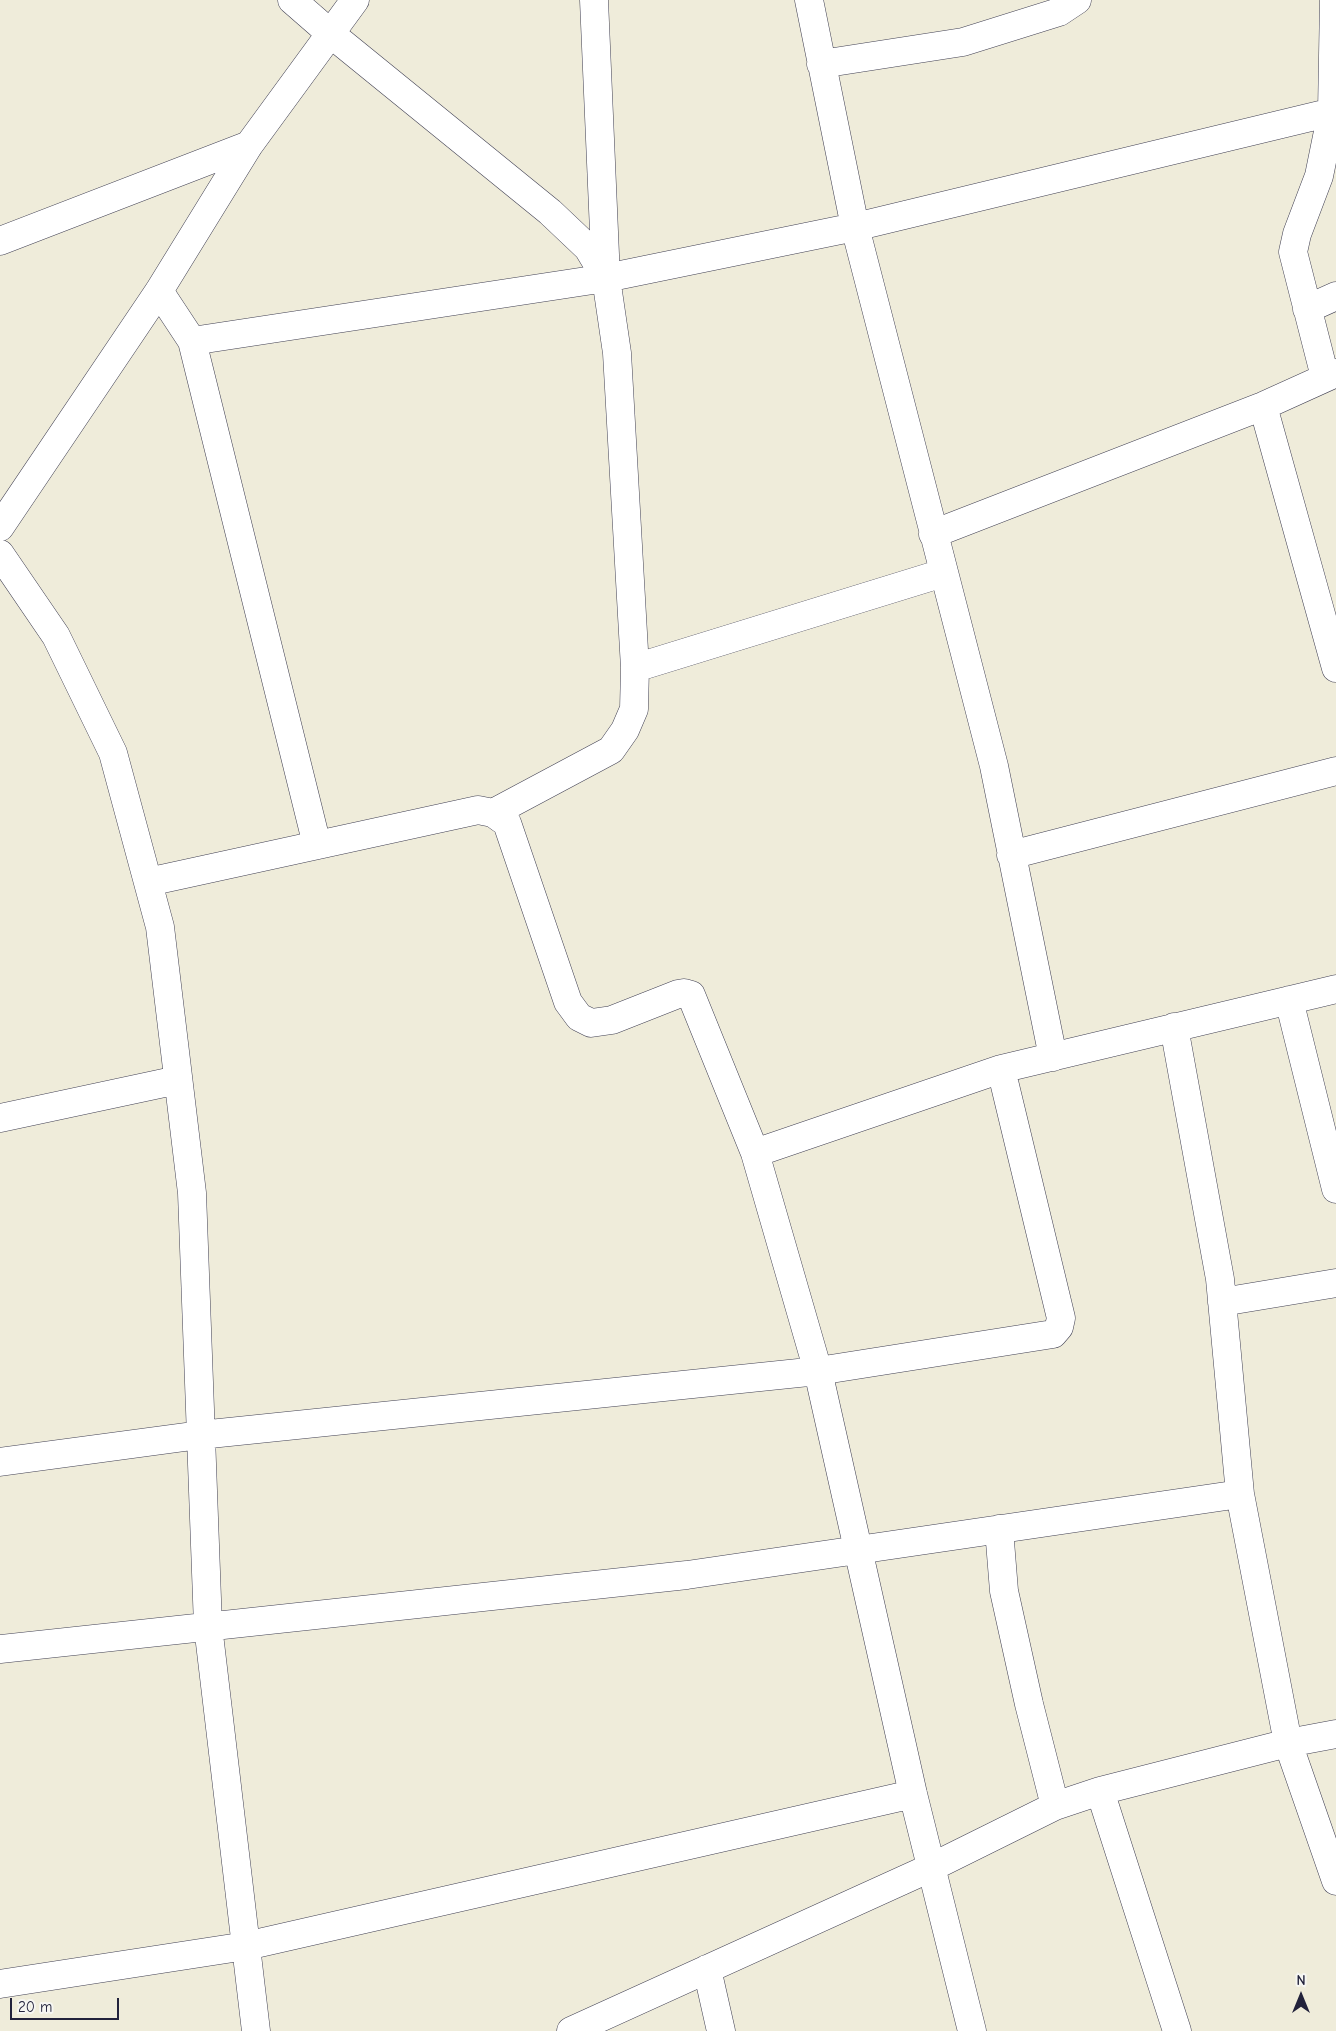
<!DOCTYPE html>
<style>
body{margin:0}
#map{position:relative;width:1336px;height:2031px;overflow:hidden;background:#efecda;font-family:"Comic Neue",sans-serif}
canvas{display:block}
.north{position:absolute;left:1276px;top:1971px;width:50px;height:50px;-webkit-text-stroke:4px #f6f6f2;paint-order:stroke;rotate:0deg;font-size:14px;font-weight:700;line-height:20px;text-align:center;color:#22223b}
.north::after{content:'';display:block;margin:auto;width:18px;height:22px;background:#22223b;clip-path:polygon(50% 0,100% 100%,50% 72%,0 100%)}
.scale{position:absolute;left:10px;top:1998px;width:109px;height:22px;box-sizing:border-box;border:2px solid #22223b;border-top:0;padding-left:6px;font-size:15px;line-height:18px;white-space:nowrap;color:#22223b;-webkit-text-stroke:4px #f6f6f2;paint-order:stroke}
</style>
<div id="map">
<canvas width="1336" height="2031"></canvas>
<div class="north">N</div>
<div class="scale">20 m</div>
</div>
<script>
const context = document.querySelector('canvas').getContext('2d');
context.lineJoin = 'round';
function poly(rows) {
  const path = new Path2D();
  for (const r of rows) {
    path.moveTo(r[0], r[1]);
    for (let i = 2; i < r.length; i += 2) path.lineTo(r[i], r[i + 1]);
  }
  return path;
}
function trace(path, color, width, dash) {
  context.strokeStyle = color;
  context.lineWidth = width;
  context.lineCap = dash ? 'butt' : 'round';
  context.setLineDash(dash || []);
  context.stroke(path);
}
const minor = poly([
 [292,0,331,34,550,212,588,248,606,278],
 [809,0,855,227,994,766,1053,1057],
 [821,64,963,42,1059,12,1077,0],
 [0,241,249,145],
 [159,291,192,341,317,845],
 [1307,309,1336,296],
 [192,341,606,278,855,227,1332,112],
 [1325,377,1293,252,1297,234,1319,176,1332,112,1334,0],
 [1263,406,1336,668],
 [0,527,159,291,249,145,355,0],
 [933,534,1263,406,1336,373],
 [0,554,56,636,113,753,160,927,192,1193,208,1626,256,2031],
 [635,668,943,573],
 [493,813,611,750,625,730,634,709,635,668,617,353,606,278,594,0],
 [1011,855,1336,771],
 [148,882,478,810,493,813,507,823,568,1002,579,1017,591,1023,612,1020,678,994,684,993,691,995,755,1153,818,1371,913,1794,972,2031],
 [1289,1000,1336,1189],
 [1174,1027,1220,1279,1240,1494,1288,1743,1336,1881],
 [0,1118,178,1080],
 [755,1153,1001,1069,1336,989],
 [1222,1302,1336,1283],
 [0,1462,200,1435,818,1371,1053,1334,1059,1327,1061,1318,1001,1069],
 [999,1529,1004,1591,1029,1704,1055,1806],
 [0,1649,687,1575,1240,1494],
 [1100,1791,1177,2031],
 [707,1969,721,2031],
 [0,1984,246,1946,913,1794],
 [571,2031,930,1868,1055,1806,1100,1791,1288,1743,1336,1734]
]);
trace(minor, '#414053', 29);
trace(minor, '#fff', 28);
</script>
